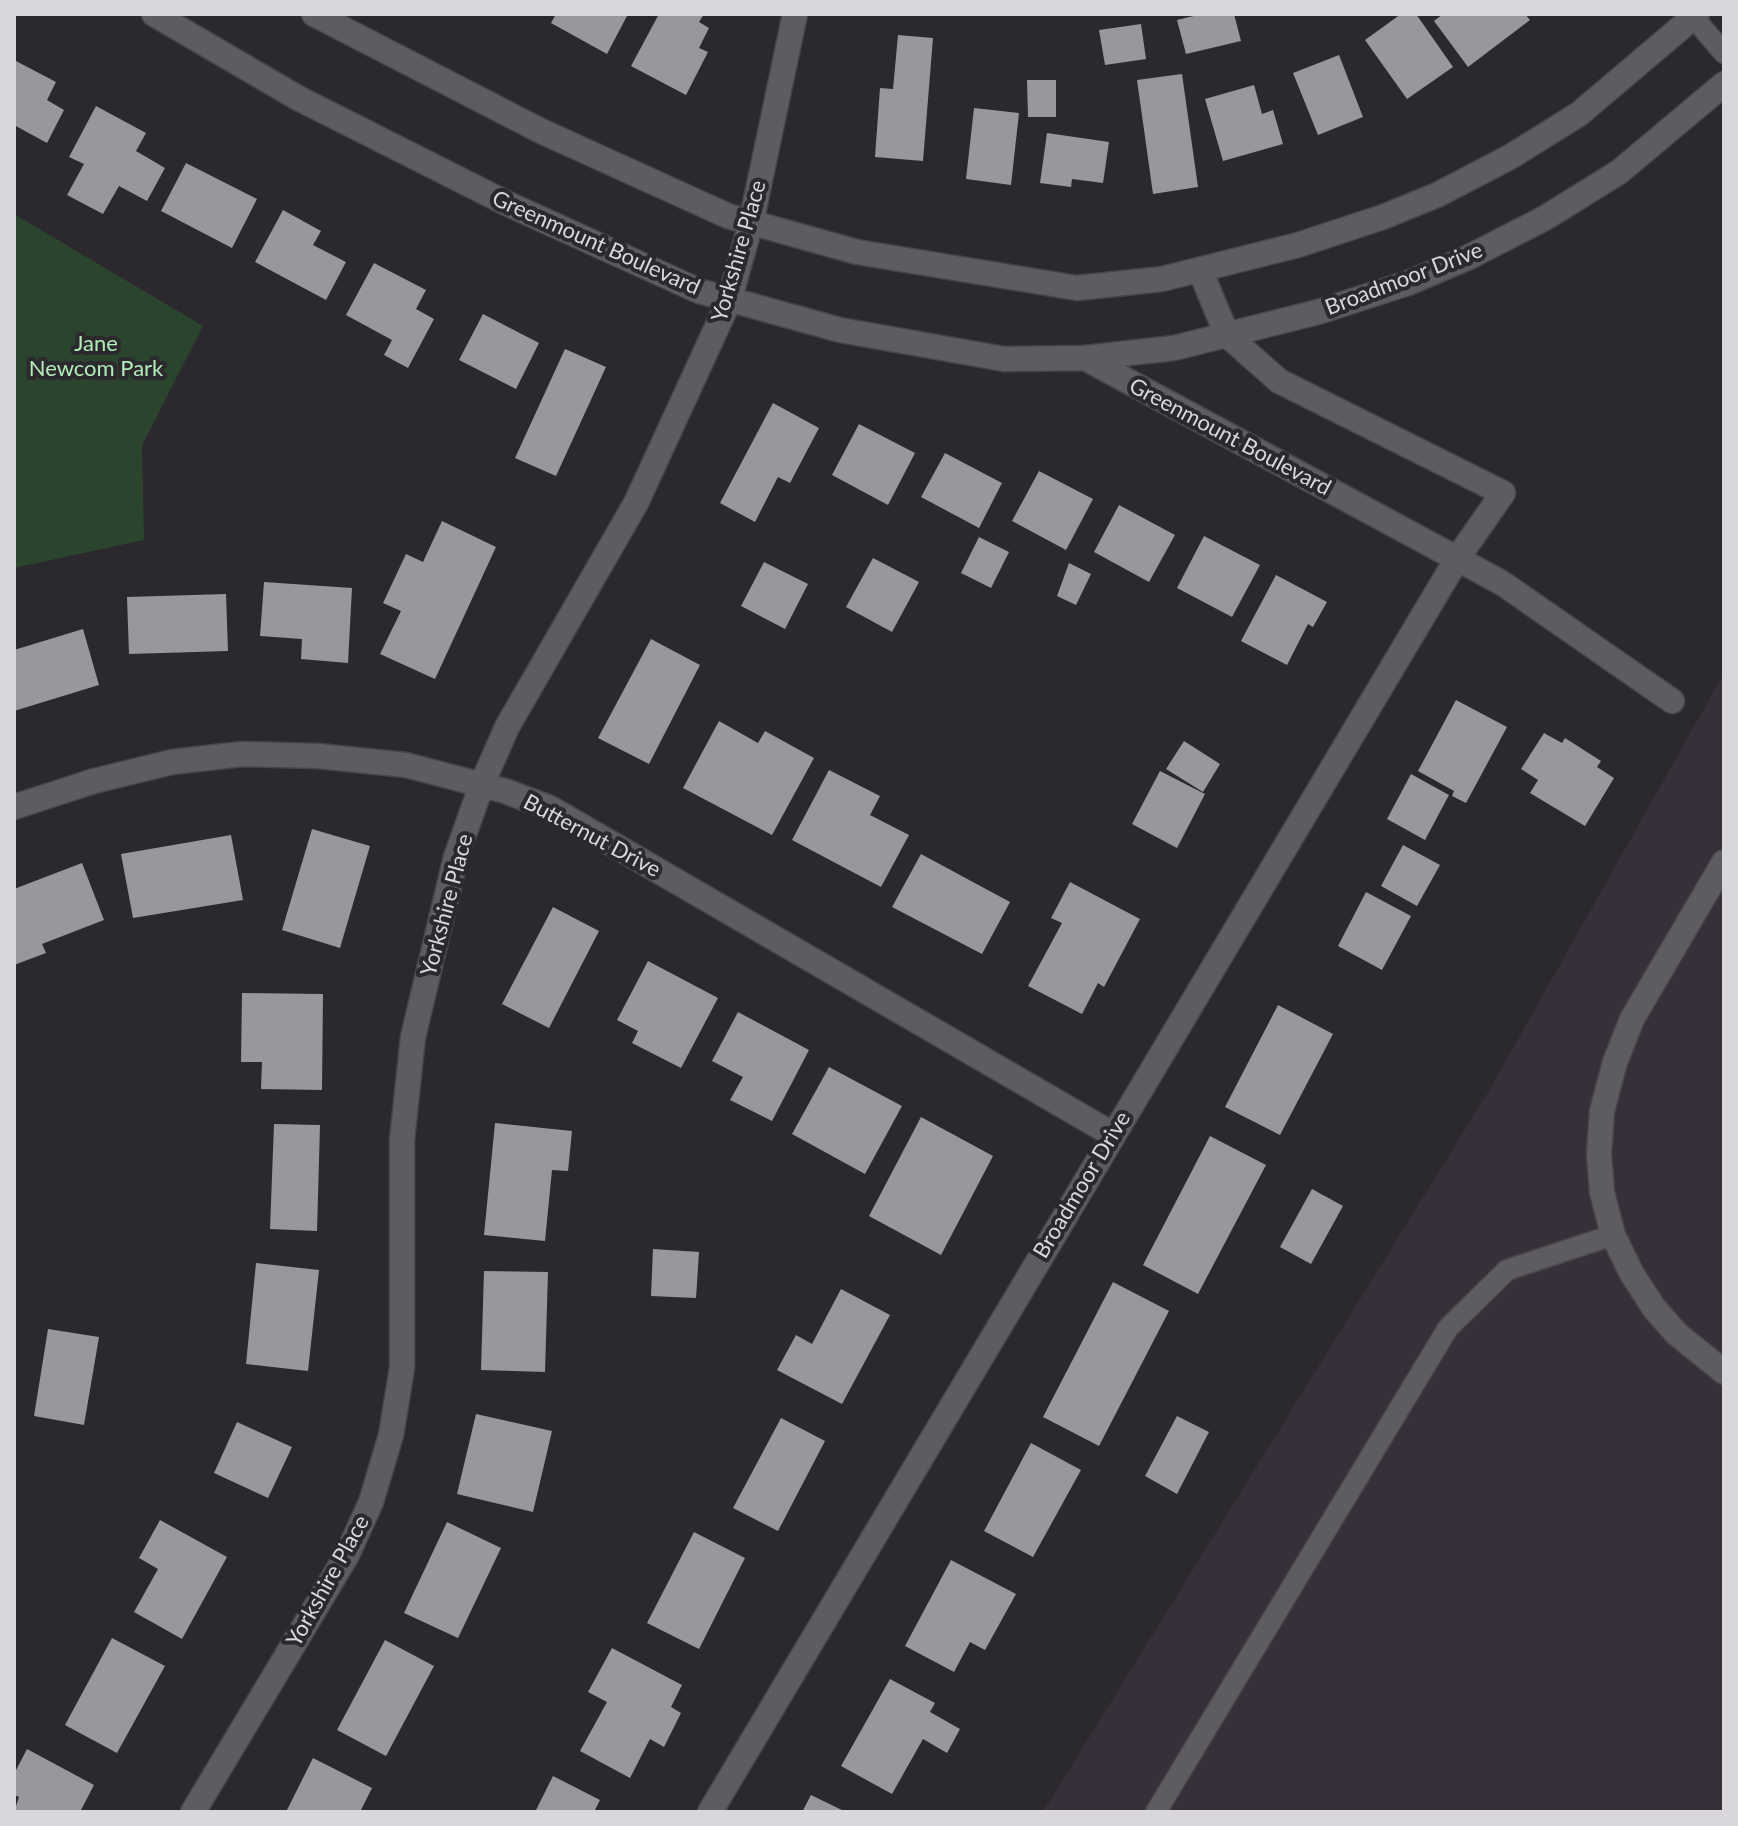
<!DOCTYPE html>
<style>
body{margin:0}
#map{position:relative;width:1738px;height:1826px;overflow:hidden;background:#2b292e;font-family:Lato,sans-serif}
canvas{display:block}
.frame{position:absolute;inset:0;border:16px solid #d9d7db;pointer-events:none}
</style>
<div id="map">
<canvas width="1738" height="1826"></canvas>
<div class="frame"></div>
</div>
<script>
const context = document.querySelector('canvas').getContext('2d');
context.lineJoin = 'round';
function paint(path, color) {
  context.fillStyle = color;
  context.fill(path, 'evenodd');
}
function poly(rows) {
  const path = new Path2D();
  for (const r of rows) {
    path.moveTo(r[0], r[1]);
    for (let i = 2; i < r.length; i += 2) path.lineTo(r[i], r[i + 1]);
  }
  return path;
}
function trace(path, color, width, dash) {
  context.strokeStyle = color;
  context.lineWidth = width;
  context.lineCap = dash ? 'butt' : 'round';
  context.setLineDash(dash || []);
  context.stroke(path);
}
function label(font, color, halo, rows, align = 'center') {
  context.font = font + ' Lato,sans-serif';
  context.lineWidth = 8;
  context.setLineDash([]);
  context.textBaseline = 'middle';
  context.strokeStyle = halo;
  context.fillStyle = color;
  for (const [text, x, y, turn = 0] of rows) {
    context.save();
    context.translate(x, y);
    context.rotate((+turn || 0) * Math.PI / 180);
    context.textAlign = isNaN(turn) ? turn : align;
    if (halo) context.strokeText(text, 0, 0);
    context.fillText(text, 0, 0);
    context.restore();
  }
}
paint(poly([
 [1724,673,1724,1812,1043,1812,1490,1089]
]), '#35303a');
paint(poly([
 [14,214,203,326,142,445,144,540,14,568]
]), '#2b442e');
paint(poly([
 [556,14,628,14,607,54,551,23],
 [659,14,704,14,699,22,709,28,699,48,708,52,686,95,631,66],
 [1202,14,1234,14,1241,41,1186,54,1177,20],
 [1401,14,1416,14,1453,67,1407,99,1365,40],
 [1443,14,1525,14,1530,20,1468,67,1434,21],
 [1141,24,1146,59,1105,65,1099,30],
 [898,35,933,38,923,161,875,157,880,88,893,89],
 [1339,55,1363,117,1318,135,1293,73],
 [14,60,56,82,47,100,64,110,47,143,14,125],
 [1182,74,1198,187,1153,194,1137,80],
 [1027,80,1056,80,1056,117,1028,117],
 [1254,85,1262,114,1273,110,1283,144,1223,161,1205,99],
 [96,106,146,133,136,151,165,168,147,201,119,186,103,214,67,195,84,164,69,157],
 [974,108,1019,113,1011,185,966,179],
 [1047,133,1109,142,1103,183,1072,179,1071,187,1040,183],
 [186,163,257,199,232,248,161,211],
 [283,210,321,231,313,245,346,262,326,300,255,262],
 [374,263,426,290,416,309,434,319,408,368,384,355,392,340,346,315],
 [483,314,539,343,516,389,459,360],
 [565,349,606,367,556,476,515,458],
 [773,403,819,428,790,483,778,477,755,522,720,503],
 [859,424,915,453,888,505,832,475],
 [945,453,1002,483,979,528,921,497],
 [1039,471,1093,499,1066,550,1012,521],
 [1119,505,1175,535,1149,582,1094,552],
 [442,521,496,547,435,679,380,654,401,611,383,603,406,554,423,562],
 [1204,536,1260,565,1232,617,1177,588],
 [979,537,1009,552,991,588,961,573],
 [873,558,919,582,892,632,846,607],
 [764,562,808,584,785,629,741,606],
 [1069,563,1091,574,1076,605,1057,596],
 [1276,575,1327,602,1313,627,1308,624,1287,665,1241,641],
 [264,582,352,588,348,663,301,659,302,639,260,636],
 [226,594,228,651,129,654,127,597],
 [83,629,99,685,14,711,14,650],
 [651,639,700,665,649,764,598,738],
 [1456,700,1507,727,1466,803,1452,796,1454,791,1418,771],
 [719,721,758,743,765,731,814,758,772,835,683,788],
 [1544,733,1562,743,1565,738,1601,761,1597,767,1614,778,1585,826,1530,793,1538,780,1521,769],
 [1184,741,1220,764,1203,792,1166,769],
 [829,770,880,796,870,815,909,835,881,887,792,840],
 [1160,771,1205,794,1177,848,1132,824],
 [1411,774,1449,795,1425,840,1387,819],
 [312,829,370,846,340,948,282,930],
 [231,835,243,900,133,918,121,854],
 [1403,845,1440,865,1417,906,1381,886],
 [921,854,1010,902,982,954,892,907],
 [82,863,104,920,42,944,46,953,14,965,14,889],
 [1070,882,1140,919,1104,987,1098,983,1082,1014,1028,986,1062,923,1051,918],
 [1366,892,1411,916,1382,970,1338,946],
 [553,907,599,931,549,1028,502,1004],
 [648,961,718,998,681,1068,632,1043,638,1031,617,1020],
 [242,993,323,994,322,1090,261,1089,262,1062,241,1062],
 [1278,1005,1333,1034,1280,1135,1225,1107],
 [738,1012,809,1050,772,1121,730,1100,743,1077,712,1061],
 [829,1067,902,1106,865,1174,792,1134],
 [921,1117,993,1156,941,1255,869,1216],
 [495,1123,572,1131,568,1171,552,1170,545,1241,484,1235],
 [274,1124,320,1125,317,1231,270,1229],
 [1210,1136,1266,1165,1198,1294,1143,1265],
 [1312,1189,1343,1206,1311,1264,1280,1247],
 [653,1249,699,1252,696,1298,651,1296],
 [256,1263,319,1270,308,1371,246,1364],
 [484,1271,548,1272,545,1372,481,1370],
 [1113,1282,1169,1311,1099,1446,1043,1417],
 [841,1289,890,1315,842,1404,777,1370,796,1335,812,1344],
 [48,1329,99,1337,84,1425,34,1416],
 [476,1414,552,1431,533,1512,457,1494],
 [1177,1416,1209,1432,1177,1494,1145,1476],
 [781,1418,825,1441,778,1531,733,1508],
 [237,1422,292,1447,268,1498,214,1473],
 [1031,1443,1081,1470,1033,1557,984,1531],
 [160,1520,227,1557,182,1639,134,1612,158,1569,139,1558],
 [447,1522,501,1548,458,1638,404,1613],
 [694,1532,745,1558,699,1649,647,1623],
 [951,1560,1016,1594,985,1650,970,1642,954,1672,905,1646],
 [112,1638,165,1666,117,1753,65,1725],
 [385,1640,434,1666,386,1756,337,1730],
 [612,1648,682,1685,671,1707,681,1713,664,1747,650,1739,630,1778,580,1751,607,1702,588,1692],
 [890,1679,935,1703,930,1712,960,1729,947,1753,923,1739,892,1794,841,1766],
 [27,1749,94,1785,80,1812,14,1812,19,1797,14,1795,14,1774],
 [313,1758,372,1788,360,1812,286,1812],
 [553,1776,600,1800,594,1812,535,1812],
 [811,1795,846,1812,802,1812]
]), '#99969c');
const service = poly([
 [1693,17,1724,53],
 [1156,1812,1448,1328,1507,1270,1613,1235]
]);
const minor = poly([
 [154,14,298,98,506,203,699,291,840,330,1004,359,1085,358,1174,348,1318,312,1408,283,1467,258,1545,218,1619,172,1724,84],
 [314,14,541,131,728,216,857,252,1077,288,1162,279,1298,245,1383,217,1437,195,1510,157,1579,114,1697,14],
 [1085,358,1502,583,1672,701],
 [14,807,94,781,172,762,242,754,318,756,406,765,505,791,550,808,1112,1134],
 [1724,862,1632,1019,1615,1062,1602,1111,1599,1154,1602,1192,1613,1235,1632,1274,1654,1308,1677,1334,1724,1372],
 [193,1812,347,1555,371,1502,391,1435,402,1368,402,1140,413,1037,456,857,482,784,507,727,636,503,729,301,751,223,795,14],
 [710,1812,1457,559,1503,493,1279,381,1227,335,1200,270]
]);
trace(service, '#474549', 23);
trace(minor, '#474549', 27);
trace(service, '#5e5c61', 20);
trace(minor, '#5e5c61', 24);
label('22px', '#d9d7db', '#2b292e', [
 ["Greenmount Boulevard",596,243,24],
 ["Yorkshire Place",739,251,-74],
 ["Broadmoor Drive",1404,279,-21],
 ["Greenmount Boulevard",1230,437,28],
 ["Butternut Drive",592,836,28],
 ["Yorkshire Place",447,905,-75],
 ["Broadmoor Drive",1082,1185,-59],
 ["Yorkshire Place",328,1581,-61]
]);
label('22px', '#b0ebb7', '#2b292e', [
 ["Jane",96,344],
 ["Newcom Park",96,369]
]);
</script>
